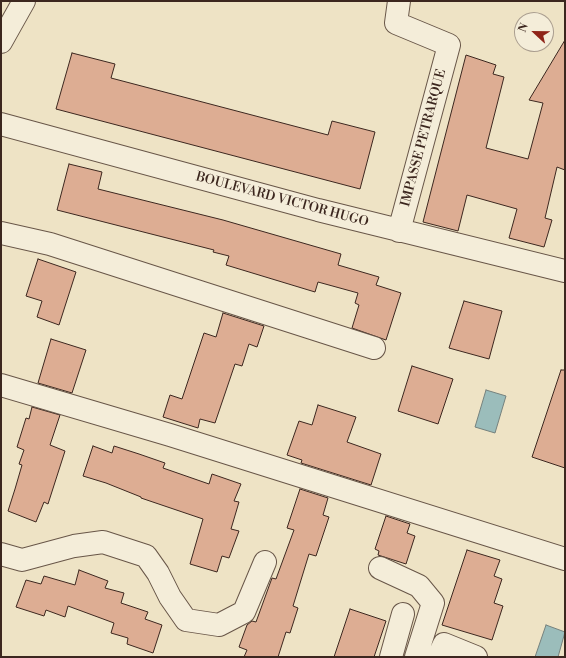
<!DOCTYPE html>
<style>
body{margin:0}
#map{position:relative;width:566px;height:658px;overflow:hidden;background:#eee3c5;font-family:"Libre Bodoni",serif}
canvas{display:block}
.frame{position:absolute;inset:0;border:2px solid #3c271f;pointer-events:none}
.north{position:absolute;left:514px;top:12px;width:40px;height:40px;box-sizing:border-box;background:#f4edd9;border:1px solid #aa9e8f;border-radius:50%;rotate:292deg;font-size:11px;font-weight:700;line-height:16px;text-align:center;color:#3c271f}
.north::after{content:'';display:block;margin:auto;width:14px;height:18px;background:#8f2418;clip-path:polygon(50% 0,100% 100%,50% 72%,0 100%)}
</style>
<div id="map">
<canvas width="566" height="658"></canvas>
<div class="frame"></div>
<div class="north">N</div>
</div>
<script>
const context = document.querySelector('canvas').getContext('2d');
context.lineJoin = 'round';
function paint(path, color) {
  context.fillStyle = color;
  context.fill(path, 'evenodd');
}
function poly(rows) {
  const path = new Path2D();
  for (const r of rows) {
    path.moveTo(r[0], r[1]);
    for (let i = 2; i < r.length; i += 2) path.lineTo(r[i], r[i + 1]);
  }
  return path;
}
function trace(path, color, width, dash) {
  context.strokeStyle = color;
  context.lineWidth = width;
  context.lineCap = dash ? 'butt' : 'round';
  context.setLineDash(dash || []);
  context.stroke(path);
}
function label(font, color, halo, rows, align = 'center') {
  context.font = font + ' "Libre Bodoni",serif';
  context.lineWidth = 3;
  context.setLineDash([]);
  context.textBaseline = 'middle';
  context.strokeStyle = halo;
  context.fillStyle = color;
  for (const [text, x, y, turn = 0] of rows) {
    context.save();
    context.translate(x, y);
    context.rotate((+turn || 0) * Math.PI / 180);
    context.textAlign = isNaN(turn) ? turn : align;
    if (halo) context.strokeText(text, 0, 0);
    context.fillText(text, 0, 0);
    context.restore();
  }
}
const water = poly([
 [486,390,506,396,495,433,475,427,486,390],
 [546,625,565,632,558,657,535,657,546,625]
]);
paint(water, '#9bbdbb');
trace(water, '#75817d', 1);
const building = poly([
 [565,40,565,170,557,167,545,218,552,220,544,247,509,238,517,209,467,195,458,231,423,222,466,55,496,65,493,74,504,77,486,148,528,159,543,103,529,100,565,40],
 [72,53,115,64,111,78,328,135,332,121,375,132,360,189,56,109,72,53],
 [69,164,102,172,98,189,223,220,341,254,338,265,379,277,376,285,401,293,386,340,352,328,359,305,355,303,358,293,318,282,315,292,226,265,229,256,213,252,214,250,57,210,69,164],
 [38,259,76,272,59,325,37,317,42,301,26,296,38,259],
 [464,301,502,311,489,359,449,348,464,301],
 [223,313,264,326,257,347,249,344,242,366,235,364,215,423,200,419,198,428,163,417,170,395,182,399,204,333,216,337,223,313],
 [51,339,86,350,72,393,38,383,51,339],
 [412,366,453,379,438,424,398,411,412,366],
 [561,370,565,370,565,468,532,457,561,370],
 [318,405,356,417,347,442,381,454,371,485,301,463,302,460,287,455,299,421,312,425,318,405],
 [32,407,60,415,50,445,65,451,48,504,44,502,36,522,8,511,15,489,22,465,19,464,24,450,17,447,26,418,29,419,32,407],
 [93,446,112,453,114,446,139,454,165,463,163,468,209,484,212,474,241,484,234,501,239,502,231,529,239,531,229,558,222,556,217,572,190,564,203,519,141,498,141,497,106,483,83,476,93,446],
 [300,489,328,498,323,515,329,517,316,556,309,554,293,606,298,608,290,633,286,632,278,657,244,657,247,650,239,647,247,625,252,621,256,622,272,578,276,579,294,530,287,528,300,489],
 [386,516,410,524,407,533,415,536,406,564,378,555,379,551,375,549,386,516],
 [467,550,500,560,494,576,502,579,494,603,503,606,492,640,442,625,467,550],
 [79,570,108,581,105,588,124,593,121,603,148,612,145,619,162,625,153,653,127,644,128,638,111,633,114,623,68,606,65,617,46,610,44,616,16,607,26,580,41,584,44,576,75,585,79,570],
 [350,609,386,621,374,657,334,657,350,609]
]);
paint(building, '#ddad93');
trace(building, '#3c271f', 1);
const minor = poly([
 [1,42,24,1],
 [1,124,318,210,565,271],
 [399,231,449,45,396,23,399,1],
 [1,233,50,244,374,348],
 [1,385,170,435,565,559],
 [1,554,22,560,74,546,103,542,146,556,158,573,170,597,186,620,219,625,244,612,265,562],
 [380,568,419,586,433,603,416,657],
 [391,657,403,614],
 [438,657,444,644,476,657]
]);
trace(minor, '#685648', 24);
trace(minor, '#f4edd9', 22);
label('13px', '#3c271f', '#f4edd9', [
 ["IMPASSE PETRARQUE",424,138,-75],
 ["BOULEVARD VICTOR HUGO",282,200,15]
]);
</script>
